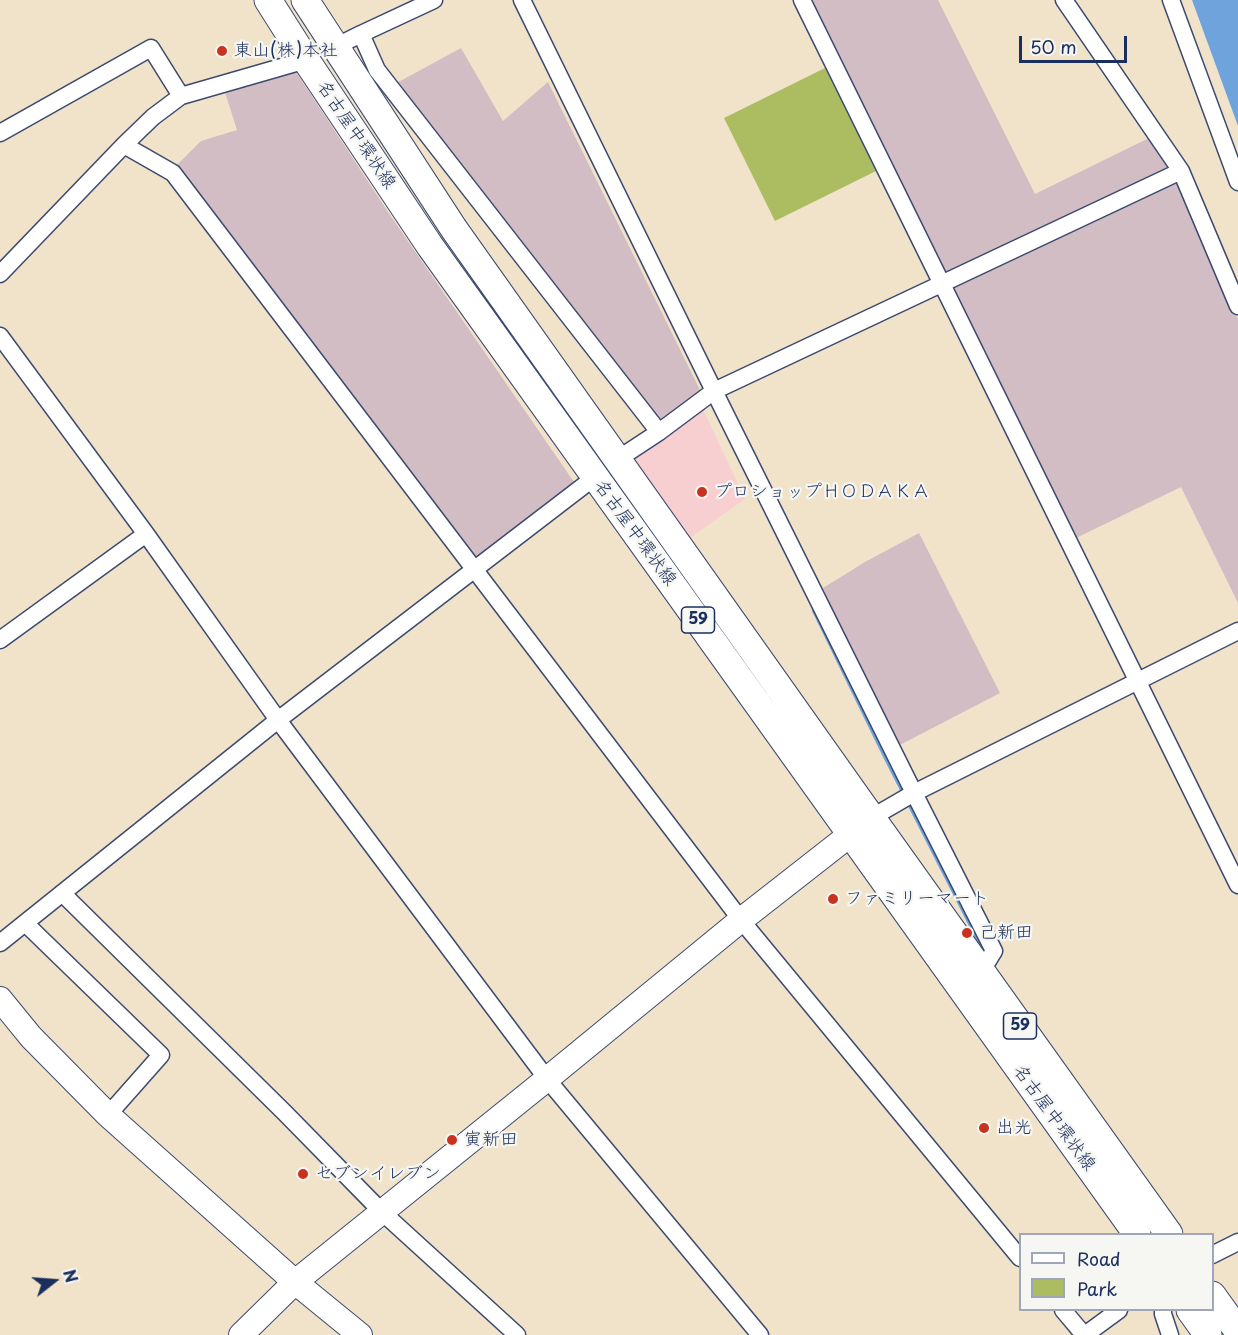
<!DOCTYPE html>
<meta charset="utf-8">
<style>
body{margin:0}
#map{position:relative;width:1238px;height:1335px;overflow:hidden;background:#f1e3ca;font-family:"Playpen Sans",sans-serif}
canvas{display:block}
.legend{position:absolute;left:1019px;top:1233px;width:195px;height:78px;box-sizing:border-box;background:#f6f6f2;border:2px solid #9ea6b7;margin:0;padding:8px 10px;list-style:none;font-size:18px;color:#1b2f5e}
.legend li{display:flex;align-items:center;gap:12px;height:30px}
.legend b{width:30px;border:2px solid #9ea6b7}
.north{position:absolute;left:24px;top:1251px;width:60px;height:60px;-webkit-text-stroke:4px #f6f6f2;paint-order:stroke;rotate:73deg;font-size:16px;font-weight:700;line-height:24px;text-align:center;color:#1b2f5e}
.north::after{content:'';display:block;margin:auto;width:21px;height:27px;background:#1b2f5e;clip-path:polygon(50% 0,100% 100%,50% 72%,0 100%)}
.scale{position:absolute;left:1019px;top:36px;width:108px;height:27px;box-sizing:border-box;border:3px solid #1b2f5e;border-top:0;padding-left:8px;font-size:18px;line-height:21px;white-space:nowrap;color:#1b2f5e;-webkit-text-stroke:4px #f6f6f2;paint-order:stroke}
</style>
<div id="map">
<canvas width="1238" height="1335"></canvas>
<ul class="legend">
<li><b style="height:8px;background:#fff"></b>Road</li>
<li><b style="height:16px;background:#acbd61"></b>Park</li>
</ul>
<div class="north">N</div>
<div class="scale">50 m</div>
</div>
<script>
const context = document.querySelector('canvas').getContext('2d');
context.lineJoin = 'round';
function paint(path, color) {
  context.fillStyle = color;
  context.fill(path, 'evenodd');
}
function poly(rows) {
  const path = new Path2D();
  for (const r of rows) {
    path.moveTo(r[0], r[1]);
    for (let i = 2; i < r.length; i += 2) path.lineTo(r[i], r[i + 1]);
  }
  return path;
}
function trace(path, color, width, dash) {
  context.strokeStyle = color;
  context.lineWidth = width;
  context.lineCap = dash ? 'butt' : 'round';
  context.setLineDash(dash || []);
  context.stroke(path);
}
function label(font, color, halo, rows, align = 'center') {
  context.font = font + ' "Playpen Sans","Klee One",sans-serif';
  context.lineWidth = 4.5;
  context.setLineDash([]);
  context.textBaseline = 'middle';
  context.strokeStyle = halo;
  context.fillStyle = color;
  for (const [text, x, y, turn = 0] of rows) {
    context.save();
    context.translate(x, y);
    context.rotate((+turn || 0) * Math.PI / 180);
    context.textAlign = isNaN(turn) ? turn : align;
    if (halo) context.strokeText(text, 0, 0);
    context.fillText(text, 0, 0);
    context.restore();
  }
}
paint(poly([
 [702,407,745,499,690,538,634,460]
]), '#f7cfd0');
paint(poly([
 [809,0,938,0,1035,194,1153,136,1176,169,944,277],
 [461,48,503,121,548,82,701,392,659,426,393,85],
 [293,67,390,215,574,482,477,563,172,170,201,141,237,130,224,89],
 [1178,176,1238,319,1238,603,1181,487,1074,539,949,287],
 [919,533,1000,693,896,747,823,588,865,562]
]), '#d2bdc5');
paint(poly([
 [825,68,876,171,775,221,724,118]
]), '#acbd61');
paint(poly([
 [1192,0,1238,0,1238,126]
]), '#6fa3dc');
trace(poly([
 [814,610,886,758,980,943]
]), '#6fa3dc', 4.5);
const street = poly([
 [522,0,714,391,914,793,994,951,981,972],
 [802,0,1238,885],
 [1064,0,1181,171,1238,306],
 [1171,0,1238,182],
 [361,34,377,70,659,432],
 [335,47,361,34,434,0],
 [0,133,151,48,181,96],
 [124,145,173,173,741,920,1020,1258],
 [0,274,124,145,153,117,181,96,306,60],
 [0,336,146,534,278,720,547,1079,760,1335],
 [618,459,659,432,714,391,1181,171],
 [0,640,146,534],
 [871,818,914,793,1238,631],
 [62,893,285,1113,382,1212,517,1335],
 [25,923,161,1055,108,1115],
 [0,943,278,720,595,477],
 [1212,1255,1238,1242],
 [1063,1310,1084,1335],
 [1163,1310,1163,1314,1170,1335],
 [1085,1335,1119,1310]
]);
const secondary = poly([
 [0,999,31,1037,108,1115,295,1282,360,1335],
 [241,1335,295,1282,547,1079,741,920,865,823]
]);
const primary = poly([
 [268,0,306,60,430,246,1137,1234],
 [305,0,454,229,861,803,1169,1234],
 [1212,1295,1238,1331],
 [1190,1310,1208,1335]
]);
trace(street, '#3b4a6e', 19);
trace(secondary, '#3b4a6e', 26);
trace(primary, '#3b4a6e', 29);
trace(street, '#fff', 16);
trace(secondary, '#fff', 24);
trace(primary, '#fff', 27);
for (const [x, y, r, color] of [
 [222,51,6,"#c8321e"],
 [702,492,6,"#c8321e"],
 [833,899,6,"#c8321e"],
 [967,933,6,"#c8321e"],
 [984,1128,6,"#c8321e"],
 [452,1140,6,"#c8321e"],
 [303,1174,6,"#c8321e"]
]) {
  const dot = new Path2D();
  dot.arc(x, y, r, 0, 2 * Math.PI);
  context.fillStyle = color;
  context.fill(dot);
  trace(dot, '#f6f6f2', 2);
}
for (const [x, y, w] of [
 [698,620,33],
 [1020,1026,33]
]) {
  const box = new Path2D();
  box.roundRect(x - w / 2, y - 13, w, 26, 4.5);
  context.fillStyle = '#f6f6f2';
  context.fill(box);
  trace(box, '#1b2f5e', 1.5);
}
label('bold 16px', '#1b2f5e', null, [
 ["59",698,620],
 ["59",1020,1026]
]);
label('18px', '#1b2f5e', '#f6f6f2', [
 ["東山(株)本社",234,51],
 ["プロショップＨＯＤＡＫＡ",714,492],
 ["ファミリーマート",845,899],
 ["己新田",979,933],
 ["出光",996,1128],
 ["寅新田",464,1140],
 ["セブンイレブン",315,1174]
], 'left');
label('18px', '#1b2f5e', '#f6f6f2', [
 ["名古屋中環状線",356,135,56],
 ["名古屋中環状線",635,533,54],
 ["名古屋中環状線",1054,1118,54]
]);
</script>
